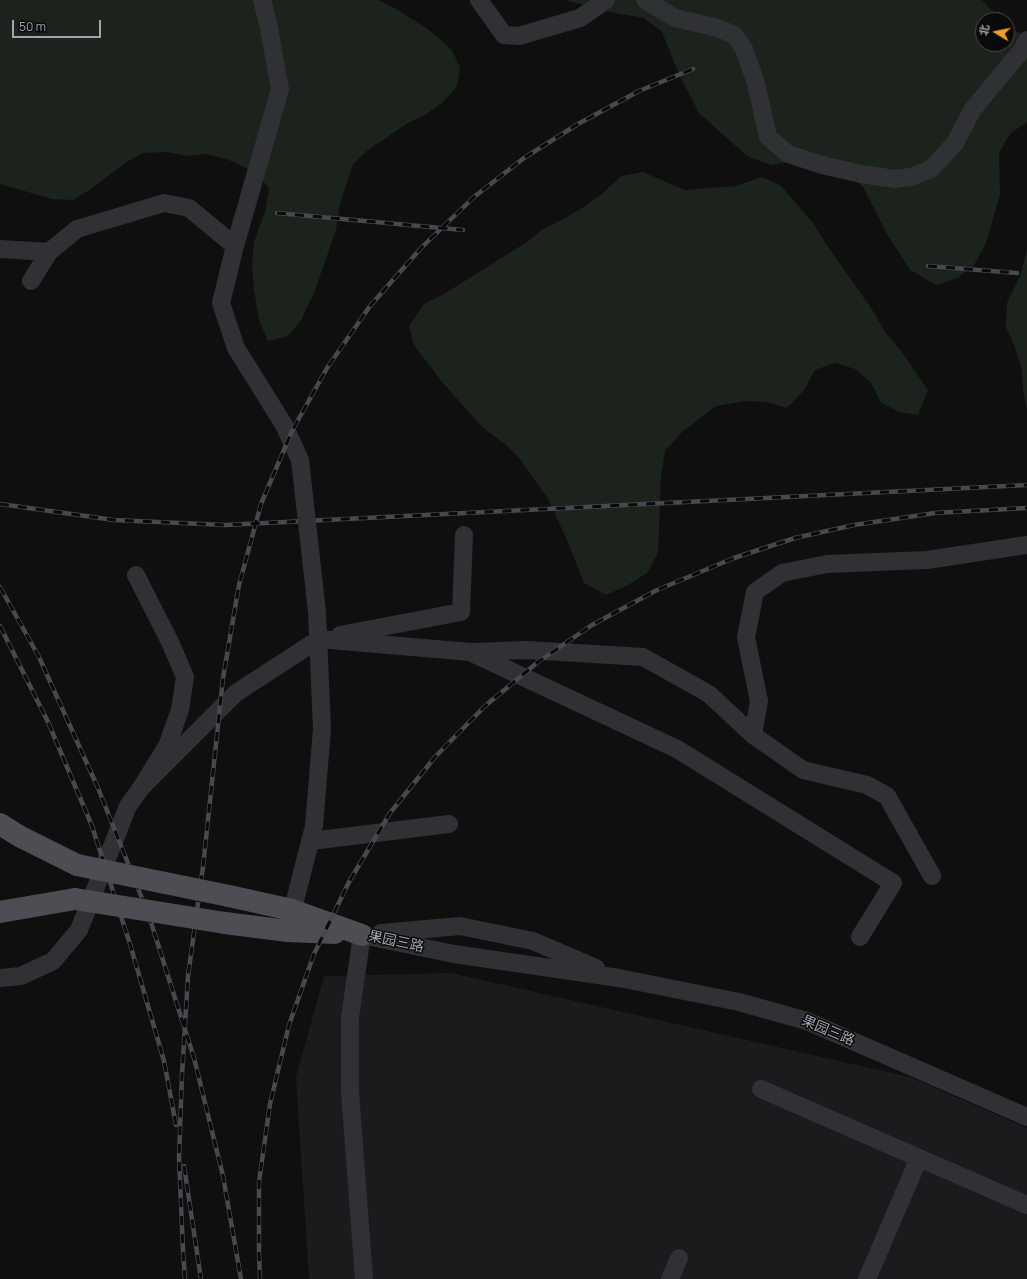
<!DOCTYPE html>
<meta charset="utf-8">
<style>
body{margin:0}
#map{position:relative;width:1027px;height:1279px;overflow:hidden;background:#0f0f10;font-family:Manrope,"Noto Sans SC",sans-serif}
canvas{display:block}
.north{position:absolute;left:975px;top:12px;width:40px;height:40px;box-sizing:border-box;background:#0a0a0b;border:1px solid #46484d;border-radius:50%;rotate:280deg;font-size:11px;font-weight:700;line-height:16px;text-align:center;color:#a0a6b1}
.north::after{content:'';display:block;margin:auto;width:14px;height:18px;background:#f29e25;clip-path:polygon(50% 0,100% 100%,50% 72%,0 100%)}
.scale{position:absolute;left:12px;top:20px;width:89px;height:18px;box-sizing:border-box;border:2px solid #a0a6b1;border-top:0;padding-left:5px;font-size:12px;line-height:14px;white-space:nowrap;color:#a0a6b1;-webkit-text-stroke:3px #0a0a0b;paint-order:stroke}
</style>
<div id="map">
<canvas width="1027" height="1279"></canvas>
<div class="north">北</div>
<div class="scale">50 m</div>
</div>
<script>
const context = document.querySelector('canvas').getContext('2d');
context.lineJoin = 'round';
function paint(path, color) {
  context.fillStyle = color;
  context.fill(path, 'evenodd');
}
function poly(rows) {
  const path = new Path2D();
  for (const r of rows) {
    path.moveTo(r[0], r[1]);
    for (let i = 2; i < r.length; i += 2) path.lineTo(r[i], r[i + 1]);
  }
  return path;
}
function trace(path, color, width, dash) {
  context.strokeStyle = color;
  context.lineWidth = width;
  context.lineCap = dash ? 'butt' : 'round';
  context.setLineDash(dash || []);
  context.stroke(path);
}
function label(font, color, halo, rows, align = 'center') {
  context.font = font + ' Manrope,"Noto Sans SC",sans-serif';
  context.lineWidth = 3;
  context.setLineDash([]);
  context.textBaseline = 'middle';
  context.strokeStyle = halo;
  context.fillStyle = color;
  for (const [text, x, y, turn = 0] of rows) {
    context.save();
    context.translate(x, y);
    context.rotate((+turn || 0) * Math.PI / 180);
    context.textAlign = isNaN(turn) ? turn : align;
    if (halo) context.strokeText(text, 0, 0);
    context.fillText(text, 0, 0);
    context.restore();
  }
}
paint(poly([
 [451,973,910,1077,1027,1128,1027,1279,309,1279,296,1077,324,976]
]), '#1b1b1d');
paint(poly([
 [0,0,378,0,396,9,429,30,452,50,460,68,457,86,443,102,425,115,408,123,368,150,353,164,340,204,336,230,314,293,301,320,288,336,268,341,259,320,254,290,252,266,254,242,265,212,269,189,258,174,229,160,206,154,187,156,167,152,142,153,125,163,91,189,73,200,52,199,0,184],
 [565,0,982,0,1001,20,983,20,983,44,1007,44,1007,26,1027,37,1027,122,1011,133,999,152,1000,195,986,243,974,265,958,278,936,285,910,270,887,234,863,187,843,167,793,161,771,165,747,156,699,113,679,74,662,32,644,18,615,13],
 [643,172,685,190,736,186,762,177,781,186,814,224,824,241,873,311,885,332,901,351,928,390,918,415,900,412,881,403,871,383,855,369,835,363,815,370,804,390,787,408,767,402,746,401,716,406,682,432,665,451,661,477,658,553,647,573,628,585,606,595,584,583,567,540,548,499,521,460,505,444,486,430,473,417,442,382,414,345,409,326,424,304,444,294,527,242,543,229,563,219,584,207,602,194,621,176],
 [1027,250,1027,410,1023,391,1022,370,1015,347,1006,327,1007,303,1020,276]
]), '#1b231c');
trace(poly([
 [262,0,268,23,280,89,235,246,221,303,236,348,284,425,300,460],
 [479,0,504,35,519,36,580,18,606,0],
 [645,0,675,18,718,28,734,35,744,49,756,83,768,137,788,154,822,165,861,174,895,179,911,177,931,169,955,143,973,109,1022,50,1027,40],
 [0,249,49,252],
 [31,281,49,252,77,229,164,203,189,208,235,246],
 [340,635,461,612,464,535],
 [472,652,527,650,643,657,709,694,753,735,803,770,867,785,887,796,932,876],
 [753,735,759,701,746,637,755,592,782,573,827,564,927,560,1027,545],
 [141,788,236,693,319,639,470,652,677,749,893,883,860,937],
 [311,841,449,824],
 [289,924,313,830],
 [381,933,460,926,533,941,596,968],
 [362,935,454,954,619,978,739,1002,807,1021,1027,1117],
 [362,935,350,1017,350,1092,364,1279],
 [0,978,21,976,53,961,79,930,128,806,141,788,167,746,180,710,185,677,171,644,136,575],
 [761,1089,1027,1205],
 [670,1279,679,1258],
 [867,1279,919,1158]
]), '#303135', 18);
trace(poly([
 [0,824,19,836,77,865],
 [229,896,292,910,362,935],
 [0,912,75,899],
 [225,923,288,931,335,933]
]), '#4c4e54', 22);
const rail = poly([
 [277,213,463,230],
 [928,266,1017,273],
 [0,504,114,520,225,525,1027,485],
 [0,587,39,657,98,788,149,916,194,1058,223,1176,241,1279],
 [0,626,48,722,92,826,130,944,164,1061,176,1125],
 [184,1166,201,1279],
 [185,1279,183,1251,179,1158,182,1075,188,976,203,867,223,678,239,585,261,504,292,431,327,368,370,306,422,247,474,197,524,158,578,124,639,91,693,69],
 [260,1279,259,1252,259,1182,270,1104,289,1025,314,954,349,882,390,813,435,757,485,706,538,662,592,625,657,590,734,558,795,538,854,525,935,513,1027,508]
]);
trace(rail, '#47494e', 4.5);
trace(rail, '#0a0a0b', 3, [9]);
trace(poly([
 [300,460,317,612,322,729,314,826]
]), '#303135', 18);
trace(poly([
 [77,865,229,896],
 [75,899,225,923]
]), '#4c4e54', 22);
label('14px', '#a0a6b1', '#0a0a0b', [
 ["果园三路",396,942,12],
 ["果园三路",828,1031,23]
]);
</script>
